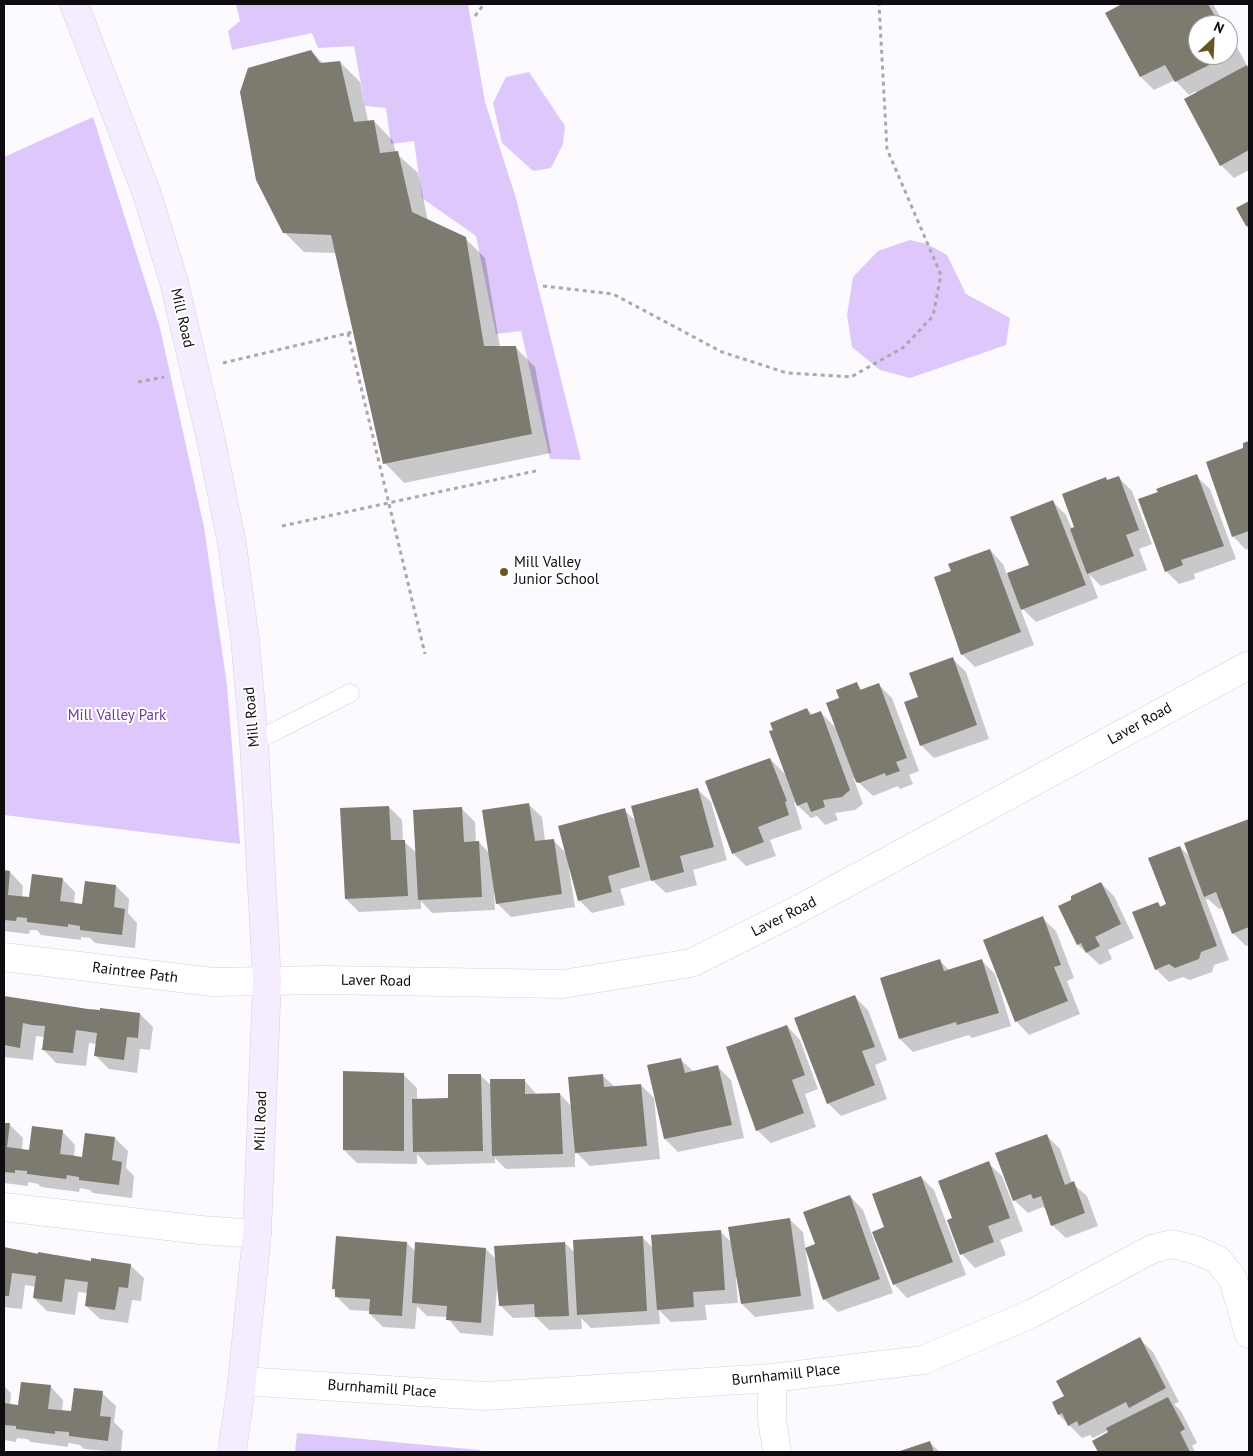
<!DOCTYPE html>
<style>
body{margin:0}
#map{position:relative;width:1253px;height:1456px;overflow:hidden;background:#fcfafe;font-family:"PT Sans",sans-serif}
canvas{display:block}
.frame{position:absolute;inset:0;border:5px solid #0e0c10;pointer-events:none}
.north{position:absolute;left:1188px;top:15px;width:50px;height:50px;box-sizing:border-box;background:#fff;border:1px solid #9f9e9f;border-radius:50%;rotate:25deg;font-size:14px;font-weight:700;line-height:20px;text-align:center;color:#0e0c10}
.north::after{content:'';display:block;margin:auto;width:18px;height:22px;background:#675523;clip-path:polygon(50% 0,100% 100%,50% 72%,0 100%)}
</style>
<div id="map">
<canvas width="1253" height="1456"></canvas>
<div class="frame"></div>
<div class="north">N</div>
</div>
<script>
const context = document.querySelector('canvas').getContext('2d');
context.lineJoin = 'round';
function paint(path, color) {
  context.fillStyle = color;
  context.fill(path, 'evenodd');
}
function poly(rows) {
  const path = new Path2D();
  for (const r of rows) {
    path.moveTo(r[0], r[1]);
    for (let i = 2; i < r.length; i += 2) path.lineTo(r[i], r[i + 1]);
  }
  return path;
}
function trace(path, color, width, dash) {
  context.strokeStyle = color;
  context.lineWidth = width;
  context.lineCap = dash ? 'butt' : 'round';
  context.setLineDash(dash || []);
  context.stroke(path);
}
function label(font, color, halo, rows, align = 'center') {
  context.font = font + ' "PT Sans",sans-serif';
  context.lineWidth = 4;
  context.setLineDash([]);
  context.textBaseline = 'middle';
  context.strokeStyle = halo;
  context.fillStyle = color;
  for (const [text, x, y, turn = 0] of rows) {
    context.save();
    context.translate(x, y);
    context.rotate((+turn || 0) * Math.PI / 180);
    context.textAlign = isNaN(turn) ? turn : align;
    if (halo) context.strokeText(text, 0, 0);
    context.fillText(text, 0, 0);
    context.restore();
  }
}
paint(poly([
 [236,4,468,4,485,102,516,198,581,460,550,459,521,331,496,334,476,236,422,198,414,141,391,144,386,108,365,106,354,46,318,48,312,33,232,50,228,31,240,21],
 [529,72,565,126,563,144,551,168,533,171,502,143,493,103,506,77],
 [93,117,160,328,204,527,227,685,240,844,4,815,4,157],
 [910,240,927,244,947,255,966,294,1010,318,1006,345,910,378,880,370,852,347,847,315,853,277,878,251],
 [297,1433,480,1450,481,1452,295,1452]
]), '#dec7fa');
paint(poly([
 [1124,4,1213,4,1225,25,1198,25,1198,55,1228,55,1228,31,1249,69,1249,170,1234,178,1221,165,1196,91,1189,95,1175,80,1154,90,1141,77,1107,14],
 [311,51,324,64,340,62,360,82,368,121,374,121,393,141,396,153,418,173,428,221,465,238,485,258,500,347,515,347,535,367,551,453,404,483,385,463,337,253,304,252,284,232],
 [1249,442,1249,548,1246,550,1233,536,1244,444],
 [1196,476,1210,489,1236,559,1194,574,1195,579,1179,584,1166,571,1159,493],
 [1118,477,1132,491,1152,544,1139,549,1147,570,1101,586,1089,574,1098,598,1036,622,1019,605,1034,645,975,667,962,654,952,572,990,550,1003,564,1007,575,1030,566,1053,502,1066,515,1072,529,1076,528,1106,479,1108,481],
 [953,659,966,672,989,739,934,758,921,745,919,698],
 [857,684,863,691,879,685,892,698,919,771,909,775,913,784,900,789,898,786,873,796,853,777,863,804,855,810,835,813,838,820,825,825,817,816,811,818,794,802,802,829,770,840,776,856,746,866,733,853,770,759,787,776,807,709,813,715,820,712,838,730,841,698],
 [697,789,711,802,727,860,693,870,697,885,666,893,652,880,620,889,625,905,592,913,579,900,571,868,569,869,575,907,511,917,497,903,496,892,494,893,495,910,432,913,421,901,421,909,359,912,346,899,389,807,402,820,403,841,417,853,461,808,475,822,476,843,479,842,490,854,528,804,542,817,545,841,553,840,567,854,624,810,637,822],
 [1249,820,1249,945,1246,946,1233,933,1223,908,1219,909,1208,899,1206,900,1229,960,1214,965,1212,972,1190,980,1183,977,1169,982,1156,969,1158,903,1162,907,1168,905,1180,847,1191,858,1186,844],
 [4,872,10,872,23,886,22,898,30,898,62,879,75,892,74,904,83,905,116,886,129,899,128,913,137,923,135,948,95,943,90,938,81,937,81,940,41,935,37,930,30,930,29,934,4,931],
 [1101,883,1114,896,1134,938,1108,950,1112,959,1100,965,1078,945,1060,906],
 [1042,918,1056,931,1074,978,1067,981,1080,1014,1029,1035,1016,1021],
 [940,961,950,971,982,961,995,974,1011,1026,972,1038,969,1035,913,1052,900,1039],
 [855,997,868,1010,887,1060,875,1065,887,1099,841,1116,828,1103],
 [4,998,88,1010,140,1014,153,1027,150,1050,140,1049,137,1073,109,1069,96,1056,97,1044,89,1043,86,1066,56,1063,43,1049,45,1037,36,1036,33,1060,4,1057],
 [787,1026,800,1040,818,1089,805,1094,816,1127,771,1143,757,1130],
 [680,1059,694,1072,718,1067,731,1080,744,1138,678,1152,665,1139],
 [403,1074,417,1088,417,1100,449,1100,480,1075,491,1085,524,1080,537,1095,560,1094,572,1107,602,1075,615,1087,641,1085,654,1098,660,1159,590,1166,575,1151,575,1167,506,1169,495,1158,495,1163,427,1165,417,1154,417,1164,357,1163,344,1150],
 [4,1124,10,1125,23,1138,22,1150,30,1151,62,1131,75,1145,74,1157,83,1158,115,1138,128,1151,126,1168,134,1176,132,1198,93,1193,90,1190,80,1188,79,1192,41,1187,38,1184,28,1182,28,1186,4,1183],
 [1046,1135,1060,1149,1072,1183,1087,1196,1098,1226,1066,1238,1052,1225,1047,1211,1043,1207,1028,1213,1014,1200],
 [988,1163,1002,1176,1023,1231,1000,1240,1006,1255,975,1268,962,1254,954,1219],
 [921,1177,934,1190,966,1275,907,1298,894,1284,886,1228],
 [850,1196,863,1210,893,1293,838,1312,824,1299,816,1245],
 [789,1219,803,1232,814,1309,755,1317,742,1304,738,1279,736,1279,738,1303,705,1305,707,1320,671,1322,659,1310,660,1324,591,1328,581,1318,582,1329,549,1330,536,1317,513,1318,500,1305,497,1288,493,1336,460,1333,447,1317,427,1316,417,1306,415,1329,383,1327,370,1314,370,1311,350,1310,336,1296,334,1289,407,1243,416,1252,486,1249,496,1259,565,1243,575,1253,643,1238,653,1248,720,1231,732,1243],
 [4,1248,92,1262,130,1265,144,1278,141,1301,132,1300,128,1323,100,1319,86,1306,88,1293,78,1292,75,1315,47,1311,34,1298,36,1287,25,1285,22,1309,4,1307],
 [1140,1339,1153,1352,1179,1402,1174,1404,1181,1411,1197,1443,1192,1446,1195,1452,1099,1452,1093,1441,1110,1433,1109,1430,1093,1438,1090,1435,1082,1438,1059,1415,1053,1403,1066,1396],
 [4,1386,11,1393,10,1405,20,1406,50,1386,63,1400,62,1412,72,1413,102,1393,116,1406,114,1422,123,1431,121,1452,84,1449,80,1445,68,1443,68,1447,31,1442,27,1439,17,1438,16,1442,4,1440],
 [929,1442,940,1452,900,1452]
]), '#0003');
paint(poly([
 [1122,4,1208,4,1220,25,1198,25,1198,55,1228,55,1228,40,1235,52,1175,82,1165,65,1140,77,1105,13],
 [311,50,320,63,340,61,354,122,374,120,380,153,398,151,412,212,466,237,484,346,516,346,532,434,383,464,331,235,283,233,256,180,240,92,248,68],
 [1247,65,1249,70,1249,150,1220,166,1184,99],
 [1249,201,1249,227,1246,226,1236,208],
 [1249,441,1249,531,1232,537,1206,462,1243,448,1243,443],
 [1197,474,1224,546,1181,560,1183,565,1165,572,1138,499,1158,492,1156,489],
 [1119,476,1139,530,1126,535,1134,556,1087,574,1070,529,1074,527,1062,494,1106,477,1107,480],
 [1053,500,1086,585,1021,610,1007,573,1029,565,1010,517],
 [990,549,1021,632,961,655,934,577,951,571,948,564],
 [953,657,977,725,920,746,904,702,918,697,909,673],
 [857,682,860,690,879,683,907,758,896,762,900,771,886,776,885,773,859,783,856,782,826,703,839,698,836,690],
 [807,708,810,715,821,711,850,790,842,797,823,800,825,807,811,812,807,802,797,806,769,731,773,730,770,723],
 [770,758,787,801,785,802,789,815,758,827,764,842,732,854,705,781],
 [698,788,714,847,680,856,684,872,651,881,631,806],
 [529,803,535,841,554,839,562,894,496,904,482,810],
 [389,806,391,840,405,840,408,896,345,899,340,808],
 [462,807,464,842,479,841,482,897,418,900,413,810],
 [625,808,640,867,608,876,612,892,578,901,558,826],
 [1249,819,1249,927,1232,934,1216,892,1204,897,1184,843],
 [1180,846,1217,946,1201,952,1199,959,1175,968,1169,964,1155,970,1132,912,1158,902,1160,907,1166,904,1148,858],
 [4,870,10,871,8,895,29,897,32,874,63,878,60,901,82,904,85,881,116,885,114,907,125,909,122,935,80,930,80,926,68,924,68,927,27,922,27,918,17,917,16,921,4,920],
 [1101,882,1121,924,1095,937,1100,946,1086,953,1081,943,1077,945,1058,906,1071,900,1071,896],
 [1043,916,1061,965,1054,967,1068,1001,1015,1022,983,940],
 [940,959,944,971,982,959,999,1013,957,1025,956,1022,899,1039,880,978],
 [855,995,875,1047,862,1051,875,1085,827,1104,794,1018],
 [4,996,88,1009,100,1010,100,1008,140,1013,138,1038,127,1037,124,1060,94,1056,97,1033,76,1030,73,1053,42,1050,45,1026,32,1025,23,1023,20,1048,4,1045],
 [787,1025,805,1075,792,1080,804,1113,756,1131,726,1047],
 [681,1058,685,1073,718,1065,732,1125,664,1139,647,1065],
 [343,1071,404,1073,404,1151,343,1150],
 [448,1074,481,1074,483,1151,413,1152,412,1099,448,1098],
 [603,1074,604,1087,641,1084,647,1146,575,1153,568,1077],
 [490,1079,525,1079,525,1094,560,1093,563,1154,492,1156],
 [4,1123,10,1123,7,1147,29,1150,32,1126,63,1130,60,1154,69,1155,82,1157,85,1133,115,1137,112,1160,122,1162,119,1185,79,1180,79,1177,67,1175,66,1179,27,1174,27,1171,15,1170,15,1173,4,1172],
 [1047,1134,1065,1185,1074,1181,1085,1213,1051,1226,1041,1196,1033,1199,1031,1194,1013,1201,995,1153],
 [989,1161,1010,1218,988,1226,994,1242,960,1255,947,1220,952,1218,938,1181],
 [921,1176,953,1262,893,1285,872,1232,884,1227,872,1194],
 [850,1195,880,1279,823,1300,805,1248,815,1244,803,1212],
 [790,1218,801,1296,741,1304,728,1227],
 [721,1230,725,1290,693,1292,694,1307,657,1310,651,1235],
 [336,1236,407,1242,402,1316,369,1314,370,1299,335,1297,335,1289,332,1289],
 [643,1236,647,1311,577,1315,573,1240],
 [415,1242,486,1248,481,1323,446,1320,447,1306,412,1303],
 [565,1242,569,1316,535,1317,534,1304,499,1306,494,1246],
 [4,1247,38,1254,38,1252,91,1261,91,1258,131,1264,128,1288,119,1287,115,1310,85,1306,88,1282,65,1279,62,1302,33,1298,36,1276,12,1273,9,1296,4,1296],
 [1140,1337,1166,1388,1129,1408,1126,1402,1079,1426,1077,1421,1068,1426,1062,1413,1058,1415,1052,1402,1064,1396,1056,1381],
 [21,1382,51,1385,48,1409,71,1411,74,1388,103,1391,100,1416,111,1417,108,1441,69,1436,69,1432,55,1431,55,1434,16,1429,16,1426,4,1425,4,1403,18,1405],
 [1168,1397,1185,1429,1180,1432,1190,1452,1098,1452,1092,1441,1108,1432,1106,1428],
 [930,1441,934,1452,897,1452]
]), '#7d7a70');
const lane = poly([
 [254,742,350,693]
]);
const street = poly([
 [4,957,213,982,324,980,563,984,691,963,799,909,1249,665],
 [4,1207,201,1230,257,1234],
 [772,1378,772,1419,777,1452],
 [242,1381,485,1396,772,1378,923,1360,1031,1314,1152,1249,1172,1244,1196,1250,1218,1260,1233,1279,1249,1334]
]);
const secondary = poly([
 [74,4,147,194,174,282,211,440,232,544,245,639,254,742,267,981,257,1234,242,1381,232,1452]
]);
trace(lane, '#d4cfda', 19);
trace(street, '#d4cfda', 29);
trace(secondary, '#d4cfda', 29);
trace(poly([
 [475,16,484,4],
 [543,286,613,294,722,352,787,373,851,377,904,347,933,316,941,275,887,149,879,4],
 [348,333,425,654],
 [223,363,353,332],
 [138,382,164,377],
 [282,526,540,470]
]), '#aaa8ac', 3, [4, 4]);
trace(lane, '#fff', 18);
trace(street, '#fff', 28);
trace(secondary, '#f5edff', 28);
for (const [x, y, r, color] of [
 [504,572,5,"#675523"]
]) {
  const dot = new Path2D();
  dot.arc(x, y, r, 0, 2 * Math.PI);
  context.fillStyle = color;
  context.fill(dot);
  trace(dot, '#fff', 2);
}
label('15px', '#0e0c10', '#fff', [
 ["Mill Road",182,318,77],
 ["Mill Road",252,717,-95],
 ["Laver Road",1140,724,-29],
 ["Laver Road",784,917,-27],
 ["Raintree Path",135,973,7],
 ["Laver Road",376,981,1],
 ["Mill Road",261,1121,-88],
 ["Burnhamill Place",786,1375,-6],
 ["Burnhamill Place",382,1389,4]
]);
label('15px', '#0e0c10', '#fff', [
 ["Mill Valley",514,563],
 ["Junior School",514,580]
], 'left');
label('15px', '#6c3a9b', '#fff', [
 ["Mill Valley Park",117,716]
]);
</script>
